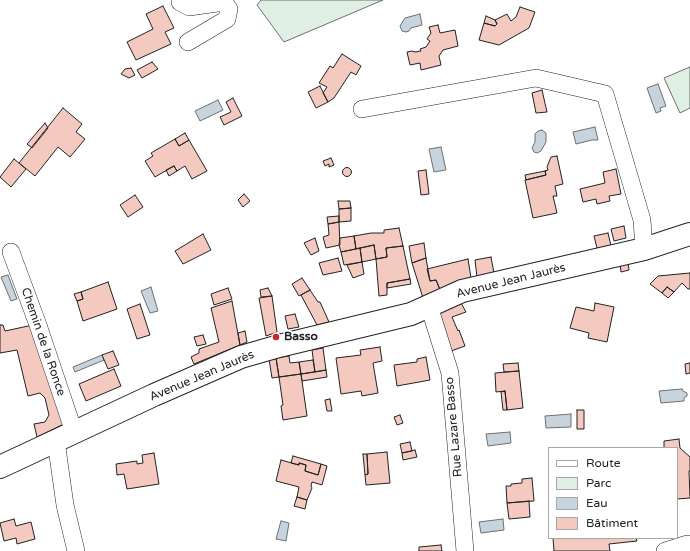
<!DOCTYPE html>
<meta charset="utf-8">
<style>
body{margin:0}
#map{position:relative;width:690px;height:551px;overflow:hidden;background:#fff;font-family:"Varela Round",sans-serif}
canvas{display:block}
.legend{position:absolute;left:548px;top:447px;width:130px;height:92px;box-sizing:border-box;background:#fff;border:1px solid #a7a7a7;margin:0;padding:5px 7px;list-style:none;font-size:12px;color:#222}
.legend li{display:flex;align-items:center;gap:8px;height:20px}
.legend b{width:20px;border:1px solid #a7a7a7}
</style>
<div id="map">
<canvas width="690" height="551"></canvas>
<ul class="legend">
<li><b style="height:5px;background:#fff"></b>Route</li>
<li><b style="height:11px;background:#e0efe3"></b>Parc</li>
<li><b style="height:11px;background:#c7d3dd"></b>Eau</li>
<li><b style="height:11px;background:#f3c9c0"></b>Bâtiment</li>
</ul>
</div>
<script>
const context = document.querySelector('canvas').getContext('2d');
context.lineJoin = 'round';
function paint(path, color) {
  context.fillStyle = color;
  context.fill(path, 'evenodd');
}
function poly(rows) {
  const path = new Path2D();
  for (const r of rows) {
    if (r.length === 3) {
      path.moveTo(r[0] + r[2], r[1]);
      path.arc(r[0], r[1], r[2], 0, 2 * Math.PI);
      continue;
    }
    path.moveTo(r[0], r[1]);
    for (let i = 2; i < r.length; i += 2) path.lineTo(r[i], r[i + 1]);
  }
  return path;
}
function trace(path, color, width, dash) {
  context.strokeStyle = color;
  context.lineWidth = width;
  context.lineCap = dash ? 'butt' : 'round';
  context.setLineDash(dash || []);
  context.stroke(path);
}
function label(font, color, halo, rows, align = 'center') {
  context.font = font + ' "Varela Round",sans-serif';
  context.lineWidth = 3;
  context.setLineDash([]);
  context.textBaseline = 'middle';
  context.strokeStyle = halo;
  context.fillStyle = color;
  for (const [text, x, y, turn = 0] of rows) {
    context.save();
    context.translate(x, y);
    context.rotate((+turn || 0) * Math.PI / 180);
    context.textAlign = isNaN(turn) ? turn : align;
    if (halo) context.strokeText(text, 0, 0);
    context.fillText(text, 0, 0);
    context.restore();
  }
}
const green = poly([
 [261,0,383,0,284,42,257,5,261,0],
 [690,67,690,108,680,113,664,78,690,67]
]);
paint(green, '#e0efe3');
trace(green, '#6f6f6f', 1);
const water = poly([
 [420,14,422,25,411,28,409,31,406,32,402,31,400,26,405,18,420,14],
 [658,84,666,106,660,108,661,111,656,113,647,88,658,84],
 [218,100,223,110,200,121,195,111,218,100],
 [595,127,598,140,592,140,576,144,573,132,595,127],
 [542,130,546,133,546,142,541,151,537,153,534,152,532,148,535,142,535,134,538,131,542,130],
 [441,147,446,170,434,172,429,149,441,147],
 [8,275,17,299,11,301,1,277,8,275],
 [151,287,158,311,150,313,141,291,151,287],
 [102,355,104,360,75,372,73,367,102,355],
 [682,389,683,391,687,393,687,396,684,398,684,401,661,403,659,391,682,389],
 [571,414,571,427,546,428,545,416,571,414],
 [510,432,511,443,488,446,486,434,510,432],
 [503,519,504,530,481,533,479,522,503,519],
 [281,521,289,523,286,541,276,539,281,521]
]);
paint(water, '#c7d3dd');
trace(water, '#6f6f6f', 1);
const building = poly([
 [163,6,174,28,165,32,171,44,136,60,127,42,153,29,146,14,163,6],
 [520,7,535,12,529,28,499,45,479,40,484,23,495,26,497,24,495,20,507,14,511,21,516,17,520,7],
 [486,16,495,20,497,24,495,26,484,23,486,16],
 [438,25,440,33,455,30,458,46,443,50,439,56,441,65,421,70,420,63,410,65,407,52,412,51,415,52,421,51,420,49,426,47,430,41,427,39,431,33,429,27,438,25],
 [342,54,361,66,356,75,351,72,334,98,328,102,323,93,327,87,319,83,330,66,333,68,342,54],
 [152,62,158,69,142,78,137,70,152,62],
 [131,68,135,75,129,78,121,74,125,69,131,68],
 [320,86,328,102,316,108,308,92,320,86],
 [542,90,547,112,536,113,532,93,542,90],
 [233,98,242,116,224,125,220,117,231,112,226,102,233,98],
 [63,108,82,124,76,132,85,139,70,157,58,147,35,176,19,163,63,108],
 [45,123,48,128,32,148,27,144,45,123],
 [185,133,189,140,179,146,175,139,185,133],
 [175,139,179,146,189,140,207,171,192,179,185,166,177,171,174,166,155,177,145,161,153,156,151,153,175,139],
 [557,156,563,184,555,186,557,196,553,196,557,213,533,218,525,180,546,175,545,171,548,170,547,167,551,157,557,156],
 [331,158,334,165,329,167,329,164,325,166,323,161,331,158],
 [14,159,26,169,11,187,0,177,14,159],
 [174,166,177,171,169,176,166,170,174,166],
 [347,172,4.5],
 [616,169,621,194,609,196,610,201,597,204,596,199,583,202,580,189,605,183,603,172,616,169],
 [426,170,429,194,421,195,418,171,426,170],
 [545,171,546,175,526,180,525,175,545,171],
 [244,194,250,201,243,207,238,200,244,194],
 [135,195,143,207,128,217,120,205,135,195],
 [338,201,350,201,351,208,339,209,338,201],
 [351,208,351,221,339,222,339,209,351,208],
 [339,216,339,222,328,224,327,217,339,216],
 [339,222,340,245,326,248,323,237,329,235,328,224,339,222],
 [624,226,626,238,614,241,611,229,624,226],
 [399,228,403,246,386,248,387,257,376,259,374,245,356,249,354,236,371,233,384,233,384,230,399,228],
 [608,233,612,250,598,252,594,236,608,233],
 [203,234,211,250,183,264,175,251,203,234],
 [354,236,356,249,341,252,339,245,340,238,354,236],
 [315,238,319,251,311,255,304,243,315,238],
 [424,243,426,258,412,263,409,246,424,243],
 [374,245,376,259,362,262,360,248,374,245],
 [403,246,410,279,387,283,387,295,379,296,376,259,387,257,386,248,403,246],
 [360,248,362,262,344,265,341,252,360,248],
 [491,257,494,273,477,277,475,260,491,257],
 [338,258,342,271,323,275,319,263,338,258],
 [426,258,430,281,436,280,441,292,423,298,412,263,426,258],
 [468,259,471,278,441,292,436,280,430,281,427,269,468,259],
 [362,262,364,274,353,278,347,265,362,262],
 [628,262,629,270,621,272,620,263,628,262],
 [690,273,690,289,688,289,682,283,674,292,667,287,662,293,650,284,658,276,690,273],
 [302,278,310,290,299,296,292,284,302,278],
 [410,279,411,284,387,288,387,283,410,279],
 [108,282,117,309,83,321,77,301,83,299,81,292,108,282],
 [667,287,674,292,668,298,662,293,667,287],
 [228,288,232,299,214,305,211,294,228,288],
 [268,288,272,296,261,297,260,290,268,288],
 [310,290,318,302,320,302,329,322,317,325,301,295,310,290],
 [81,292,83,299,77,301,74,294,81,292],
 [272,296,277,332,266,336,259,298,272,296],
 [232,301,240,345,194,364,191,357,199,353,199,349,219,342,211,308,232,301],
 [460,301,466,312,452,317,458,331,459,330,465,346,451,351,440,315,443,308,460,301],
 [595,303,614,307,607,342,588,338,589,333,570,328,576,307,594,311,595,303],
 [140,304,150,335,137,339,127,309,140,304],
 [295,314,299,327,288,329,285,316,295,314],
 [0,325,3,325,5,331,33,325,64,424,37,437,34,424,45,422,49,415,45,398,40,393,28,396,17,350,0,353,0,325],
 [245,331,247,342,240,345,238,333,245,331],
 [203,335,206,344,197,346,194,337,203,335],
 [380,347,382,361,373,363,378,393,362,396,361,391,341,394,336,358,361,355,360,350,380,347],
 [323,348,326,370,315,372,312,350,323,348],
 [113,351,119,365,108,369,102,355,113,351],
 [289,356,290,363,299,362,301,374,279,377,276,358,289,356],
 [426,357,430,380,397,386,394,365,417,362,417,359,426,357],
 [276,358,279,377,272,378,269,359,276,358],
 [313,360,315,372,301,374,299,362,313,360],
 [518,363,519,371,504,372,503,364,518,363],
 [690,363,690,373,686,374,685,364,690,363],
 [114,369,121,386,86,401,79,384,114,369],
 [326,370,327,377,302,381,301,374,326,370],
 [519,371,523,408,507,410,505,391,496,392,495,373,519,371],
 [301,374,307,416,283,420,281,406,283,405,279,377,301,374],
 [505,391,507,410,503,410,501,392,505,391],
 [330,399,332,411,327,411,325,400,330,399],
 [577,410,584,410,584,429,577,429,577,410],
 [400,415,403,423,397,425,394,417,400,415],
 [679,439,680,448,690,457,690,471,689,471,690,498,677,499,677,448,664,448,664,441,679,439],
 [410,442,412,451,402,453,400,444,410,442],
 [415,450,417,457,403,460,402,453,415,450],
 [387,452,390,483,366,485,365,475,368,474,367,454,387,452],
 [154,453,159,484,127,489,124,474,117,475,116,464,137,461,137,464,143,463,142,455,154,453],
 [363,454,367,454,368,474,365,475,363,454],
 [293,456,321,464,318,475,305,471,306,465,299,463,299,465,291,463,293,456],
 [281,460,299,465,299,463,306,465,305,471,318,475,321,464,327,466,322,485,312,482,311,486,312,488,307,500,297,497,299,487,276,481,281,460],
 [532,478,534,501,507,503,506,486,511,486,511,484,522,483,522,479,532,478],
 [297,497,307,500,305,509,294,506,297,497],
 [529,501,530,517,509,519,507,503,529,501],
 [14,519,16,526,31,522,35,539,17,544,16,538,4,541,0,523,14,519],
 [553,538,636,538,637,541,609,544,610,551,554,551,553,538],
 [441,545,442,551,419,551,419,547,441,545]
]);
paint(building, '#f3c9c0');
trace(building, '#222', 1);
const minor = poly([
 [180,0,180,2,189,7,224,2,229,9,227,19,188,42],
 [362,109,536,78,605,94,642,220,644,249],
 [11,252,38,325,74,432],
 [429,306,450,373,465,551],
 [56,441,65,505,76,551],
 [665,551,687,544,690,546]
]);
const major = poly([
 [0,467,154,395,241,357,279,346,411,314,462,291,644,249,690,234]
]);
trace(minor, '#222', 18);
trace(major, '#222', 24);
trace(minor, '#fff', 17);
trace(major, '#fff', 22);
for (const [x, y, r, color] of [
 [276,337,4,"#c62828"]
]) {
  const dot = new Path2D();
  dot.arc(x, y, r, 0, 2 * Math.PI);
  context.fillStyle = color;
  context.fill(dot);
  trace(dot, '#fff', 1.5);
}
label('12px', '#222', '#fff', [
 ["Avenue Jean Jaurès",511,281,-14],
 ["Chemin de la Ronce",43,342,71],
 ["Avenue Jean Jaurès",202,376,-23],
 ["Rue Lazare Basso",454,427,-95]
]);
label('bold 12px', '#222', '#fff', [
 ["Basso",284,337]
], 'left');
</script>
